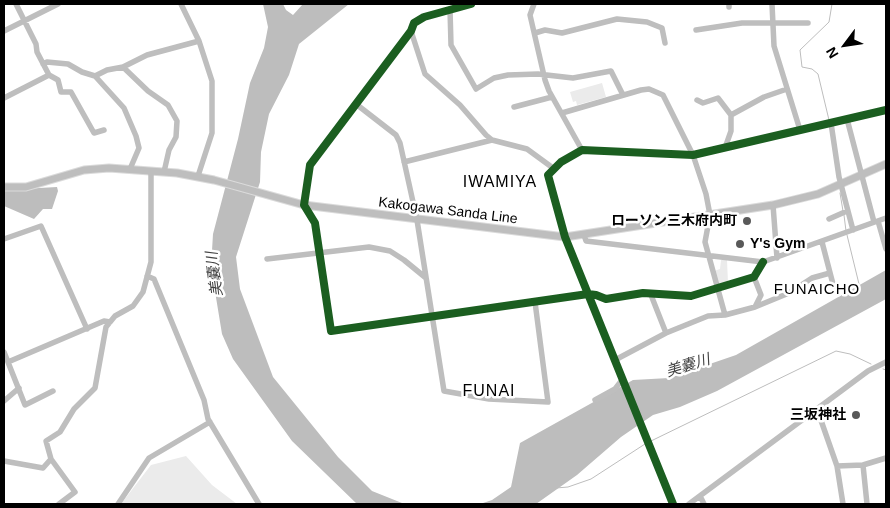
<!DOCTYPE html>
<meta charset="utf-8">
<style>
body{margin:0}
#map{position:relative;width:890px;height:508px;overflow:hidden;background:#fff;font-family:Helvetica,sans-serif}
canvas{display:block}
.frame{position:absolute;inset:0;border:5px solid #000;pointer-events:none}
.north{position:absolute;left:820px;top:20px;width:50px;height:50px;-webkit-text-stroke:4px #fff;paint-order:stroke;rotate:239deg;font-size:14px;font-weight:700;line-height:20px;text-align:center;color:#000}
.north::after{content:'';display:block;margin:auto;width:18px;height:22px;background:#000;clip-path:polygon(50% 0,100% 100%,50% 72%,0 100%)}
</style>
<div id="map">
<canvas width="890" height="508"></canvas>
<div class="frame"></div>
<div class="north">N</div>
</div>
<script>
const context = document.querySelector('canvas').getContext('2d');
context.lineJoin = 'round';
function paint(path, color) {
  context.fillStyle = color;
  context.fill(path, 'evenodd');
}
function poly(rows) {
  const path = new Path2D();
  for (const r of rows) {
    path.moveTo(r[0], r[1]);
    for (let i = 2; i < r.length; i += 2) path.lineTo(r[i], r[i + 1]);
  }
  return path;
}
function trace(path, color, width, dash) {
  context.strokeStyle = color;
  context.lineWidth = width;
  context.lineCap = dash ? 'butt' : 'round';
  context.setLineDash(dash || []);
  context.stroke(path);
}
function label(font, color, halo, rows, align = 'center') {
  context.font = font + ' Helvetica,"Noto Sans JP",sans-serif';
  context.lineWidth = 5;
  context.setLineDash([]);
  context.textBaseline = 'middle';
  context.strokeStyle = halo;
  context.fillStyle = color;
  for (const [text, x, y, turn = 0] of rows) {
    context.save();
    context.translate(x, y);
    context.rotate((+turn || 0) * Math.PI / 180);
    context.textAlign = isNaN(turn) ? turn : align;
    if (halo) context.strokeText(text, 0, 0);
    context.fillText(text, 0, 0);
    context.restore();
  }
}
paint(poly([
 [602,83,606,97,577,105,576,101,573,102,570,92],
 [721,260,727,260,728,283,718,285,714,271,720,269],
 [186,456,212,485,237,504,121,504,151,465]
]), '#ebebeb');
paint(poly([
 [263,4,283,4,286,10,293,15,303,4,349,4,299,44,289,75,269,114,261,152,260,182,236,257,240,289,273,377,338,457,372,491,402,503,438,504,357,504,292,441,233,359,222,334,211,267,213,234,238,139,250,83,264,48,268,27],
 [57,187,58,191,52,209,43,209,34,219,4,206,4,190],
 [886,270,886,299,717,391,680,407,653,415,621,437,577,475,536,504,480,504,492,500,511,487,520,443,633,380,669,378,736,355]
]), '#bdbdbd');
trace(poly([
 [829,120,818,74,812,69,802,67,800,50,829,22,832,4],
 [840,193,843,211],
 [844,215,846,231],
 [847,235,859,284],
 [883,369,886,370],
 [651,441,836,351,850,354,871,364],
 [556,488,568,487,591,479,645,444]
]), '#bdbdbd', 1);
const major = poly([
 [4,187,26,187,84,170,109,168,177,173,214,180,304,205,565,237,773,205,818,194,886,164]
]);
trace(major, '#dbdbdb', 9);
trace(poly([
 [16,4,36,44,37,52,49,75,58,80,61,92,71,92,94,133,104,130],
 [181,4,199,41,212,81,212,133,198,176],
 [471,4,424,17,414,23,411,31,310,165,304,205,315,223,331,331,588,294,596,295,606,299,643,293,691,296,754,277,763,262],
 [534,4,530,15,545,80,549,91,582,150],
 [729,4,729,7],
 [772,4,774,46,800,130],
 [450,9,451,45,476,89,494,78,508,75,538,74,573,78,611,71,623,95],
 [696,30,742,23,808,23],
 [4,31,58,4],
 [411,31,425,74,460,105,486,135,492,140,527,149,553,168],
 [535,33,545,30,562,33,617,19,647,22,662,28,665,43],
 [43,64,47,62,68,64,82,72,95,76,107,70,123,67,147,55,199,41],
 [123,67,148,91,168,105,177,121,176,137,169,150,164,172],
 [95,76,124,108,136,136,139,148,130,169],
 [4,98,49,75],
 [697,100,703,103,718,98,731,115,731,131,725,148],
 [356,104,396,135,400,143,417,220,444,391,489,399,548,402,535,302],
 [514,107,552,97],
 [562,113,641,90,649,89,663,95,693,155,706,194,710,215,705,242,725,315],
 [731,115,764,97,787,89],
 [847,119,874,222],
 [831,123,839,177,853,230],
 [404,162,492,140],
 [773,205,777,258],
 [829,219,847,211],
 [878,221,886,249],
 [584,235,586,241,763,262,886,218],
 [4,239,41,226,87,329],
 [822,242,834,288],
 [267,259,369,247,390,251,404,260,426,278],
 [147,276,154,279,204,400,208,419,259,504],
 [754,277,761,295,755,307],
 [651,295,666,333],
 [4,352,25,405,53,391],
 [615,360,666,333,708,316,725,315,755,307,789,293,812,278,830,273],
 [8,362,104,321,110,322],
 [595,400,615,389,622,380],
 [4,401,19,388],
 [817,409,837,466,843,504],
 [4,461,43,468,51,459],
 [863,465,867,504],
 [837,466,863,465,886,458],
 [700,496,704,504],
 [59,504,75,492,51,459,46,441,60,432,74,409,95,388,106,327,115,316,133,306,143,292,151,262,151,171],
 [118,504,149,458,210,422],
 [673,504,565,237,548,175,561,162,582,150,693,155,886,110],
 [689,504,868,371,886,362]
]), '#bebebe', 5.5);
trace(major, '#bebebe', 7);
trace(poly([
 [471,4,424,17,414,23,411,31,310,165,304,205,315,223,331,331,588,294,596,295,606,299,643,293,691,296,754,277,763,262],
 [673,504,565,237,548,175,561,162,582,150,693,155,886,110]
]), '#1b5e20', 8);
for (const [x, y, r, color] of [
 [747,221,5,"#595959"],
 [740,244,5,"#595959"],
 [856,415,5,"#595959"]
]) {
  const dot = new Path2D();
  dot.arc(x, y, r, 0, 2 * Math.PI);
  context.fillStyle = color;
  context.fill(dot);
  trace(dot, '#fff', 2);
}
label('14px', '#000', '#fff', [
 ["Kakogawa Sanda Line",448,211,7]
]);
label('bold 14px', '#000', '#fff', [
 ["ローソン三木府内町",737,221],
 ["Y's Gym",750,244,"left"],
 ["三坂神社",846,415]
], 'right');
label('italic 15px', '#424242', '#fff', [
 ["美嚢川",215,274,-97],
 ["美嚢川",688,366,-17]
]);
context.letterSpacing = '1px';
label('15px', '#000', '#fff', [
 ["FUNAICHO",817,290]
]);
context.letterSpacing = '0px';
context.letterSpacing = '1px';
label('16px', '#000', '#fff', [
 ["IWAMIYA",500,183],
 ["FUNAI",489,392]
]);
context.letterSpacing = '0px';
</script>
